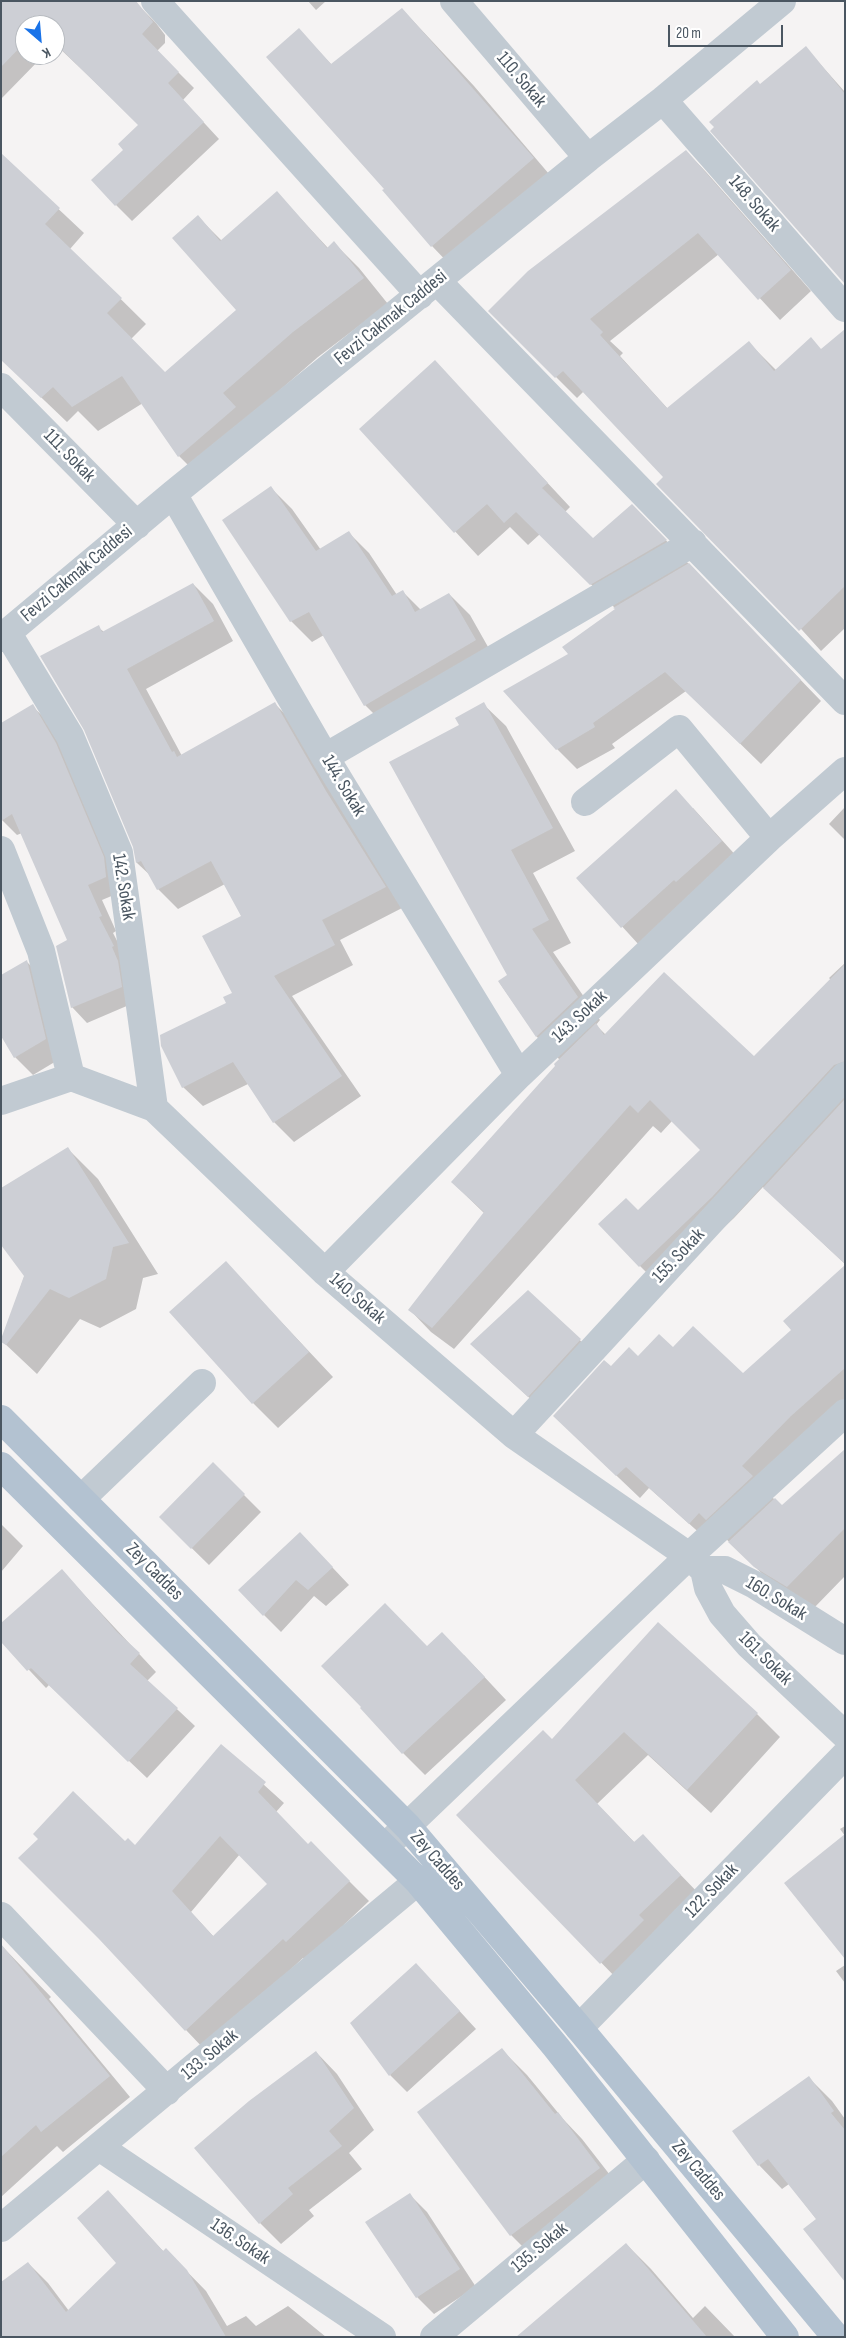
<!DOCTYPE html>
<style>
body{margin:0}
#map{position:relative;width:846px;height:2338px;overflow:hidden;background:#f5f3f3;font-family:"Sofia Sans Condensed",sans-serif}
canvas{display:block}
.frame{position:absolute;inset:0;border:2px solid #4a5661;pointer-events:none}
.north{position:absolute;left:15px;top:15px;width:50px;height:50px;box-sizing:border-box;background:#fff;border:1px solid #b7bbc0;border-radius:50%;rotate:153deg;font-size:14px;font-weight:700;line-height:20px;text-align:center;color:#4a5661}
.north::after{content:'';display:block;margin:auto;width:18px;height:22px;background:#1a73e8;clip-path:polygon(50% 0,100% 100%,50% 72%,0 100%)}
.scale{position:absolute;left:668px;top:25px;width:115px;height:22px;box-sizing:border-box;border:2px solid #4a5661;border-top:0;padding-left:6px;font-size:15px;line-height:18px;white-space:nowrap;color:#4a5661;-webkit-text-stroke:4px #fff;paint-order:stroke}
</style>
<div id="map">
<canvas width="846" height="2338"></canvas>
<div class="frame"></div>
<div class="north">K</div>
<div class="scale">20 m</div>
</div>
<script>
const context = document.querySelector('canvas').getContext('2d');
context.lineJoin = 'round';
function paint(path, color) {
  context.fillStyle = color;
  context.fill(path, 'evenodd');
}
function poly(rows) {
  const path = new Path2D();
  for (const r of rows) {
    path.moveTo(r[0], r[1]);
    for (let i = 2; i < r.length; i += 2) path.lineTo(r[i], r[i + 1]);
  }
  return path;
}
function trace(path, color, width, dash) {
  context.strokeStyle = color;
  context.lineWidth = width;
  context.lineCap = dash ? 'butt' : 'round';
  context.setLineDash(dash || []);
  context.stroke(path);
}
function label(font, color, halo, rows, align = 'center') {
  context.font = font + ' "Sofia Sans Condensed",sans-serif';
  context.lineWidth = 5;
  context.setLineDash([]);
  context.textBaseline = 'middle';
  context.strokeStyle = halo;
  context.fillStyle = color;
  for (const [text, x, y, turn = 0] of rows) {
    context.save();
    context.translate(x, y);
    context.rotate((+turn || 0) * Math.PI / 180);
    context.textAlign = isNaN(turn) ? turn : align;
    if (halo) context.strokeText(text, 0, 0);
    context.fillText(text, 0, 0);
    context.restore();
  }
}
paint(poly([
 [1,1,134,1,156,23,165,35,165,43,157,51,194,88,183,100,219,139,132,221,116,205,125,150,140,125,55,44,55,25,25,25,25,55,44,55,1,99],
 [308,1,326,1,316,10],
 [402,9,474,86,555,181,453,268,432,246,386,189,299,30,332,65],
 [806,48,845,92,845,283,760,85],
 [686,151,706,172,811,291,780,320,719,254,610,341,623,353,620,356,668,409,749,343,776,370,845,338,845,628,821,651,664,477,584,391,577,398,490,311],
 [1,155,84,233,70,249,146,324,131,339,165,373,237,310,198,217,222,241,277,193,328,248,334,243,359,268,388,304,318,357,247,419,204,481,179,456,143,403,98,431,78,411,67,422,1,359],
 [435,362,570,507,565,512,593,540,655,529,821,701,761,764,686,691,612,744,615,748,577,769,557,749,570,655,617,610,540,534,528,545,510,527,478,556,361,430],
 [271,488,292,509,321,550,348,532,369,553,397,595,403,592,421,610,449,594,470,615,496,661,386,726,365,705,324,635,312,642,291,621],
 [193,584,213,604,233,641,146,689,182,756,275,704,295,724,404,907,340,940,353,965,292,996,361,1096,294,1142,274,1122,248,1084,203,1106,183,1087,233,994,242,917,225,884,178,909,158,889,152,877,137,863,98,627,104,632],
 [483,704,506,726,575,851,533,873,571,943,553,952,600,1020,596,1025,606,1035,754,1058,831,980,829,978,845,963,845,1264,763,1187,734,1218,661,1287,640,1266,638,1212,702,1150,672,1121,661,1133,653,1126,454,1349,431,1332,410,1310,484,1213,452,1182,557,1066,560,1060,537,1037,499,982,508,975,460,725],
 [32,706,48,721,71,760,121,892,102,900,116,931,113,933,128,962,136,1002,87,1023,72,1007,69,941,22,833,17,835,1,819],
 [845,807,845,840,829,824],
 [693,808,739,859,639,945,578,878],
 [27,962,44,979,63,1057,33,1075,15,1057],
 [68,1149,98,1179,158,1274,143,1278,136,1309,100,1328,80,1319,37,1374,2,1341],
 [226,1263,333,1377,278,1428,253,1403],
 [845,1273,845,1411,764,1489,782,1507,845,1450,845,1576,812,1610,780,1591,722,1535,713,1545,649,1488,640,1498,577,1438,611,1368,638,1358,673,1349,743,1375,793,1330],
 [528,1292,598,1357,546,1413,490,1362],
 [213,1464,261,1512,209,1565,160,1517],
 [1,1524,23,1546,1,1572],
 [300,1533,349,1585,326,1606,314,1596,281,1632,264,1615],
 [62,1571,156,1672,147,1681,195,1726,147,1778,49,1685,46,1688,1,1640],
 [427,1647,464,1655,506,1700,425,1775,403,1753],
 [757,1714,780,1737,711,1813,648,1755,597,1804,635,1843,643,1836,704,1899,624,1986,457,1815,552,1741],
 [221,1746,284,1803,276,1812,308,1845,311,1843,369,1901,306,1961,303,1958,205,2050,186,2030,125,1842,135,1847],
 [240,1854,268,1884,214,1937,191,1912],
 [845,1826,845,1957,845,1836,840,1829],
 [1,1945,51,1997,49,1999,130,2097,63,2152,57,2146,1,2197],
 [845,1965,845,1983,836,1971],
 [433,1982,476,2029,407,2092,390,2075],
 [502,2050,527,2075,564,2120,582,2139,624,2193,536,2260,511,2235],
 [316,2052,337,2074,374,2130,349,2153,362,2169,309,2210,314,2216,281,2244,260,2223],
 [809,2078,832,2101,845,2119,845,2280,817,2220,789,2184,782,2189,759,2165],
 [108,2192,164,2252,166,2250,206,2291,227,2326,246,2316,256,2326,288,2306,326,2337,1,2337,28,2263,48,2283,69,2311,118,2263],
 [409,2194,427,2212,476,2287,434,2314,417,2297],
 [626,2244,651,2269,693,2318,705,2306,735,2337,517,2337]
]), '#0003');
paint(poly([
 [1,1,136,1,153,22,142,34,179,72,168,83,204,122,115,206,91,180,123,150,118,144,138,125,55,43,55,25,25,25,25,42,1,67],
 [402,8,534,158,431,247,382,190,384,189,266,57,299,28,331,64],
 [806,46,845,94,845,284,710,131,714,127,709,122,757,80,760,84],
 [686,150,791,270,758,300,698,233,590,319,603,332,600,335,667,408,749,341,774,371,811,337,821,349,845,329,845,586,799,631,656,484,663,477,563,371,555,378,488,311,528,271],
 [1,153,60,208,45,224,122,298,107,313,165,372,236,310,172,238,198,215,220,241,277,191,327,248,334,241,364,278,293,332,223,393,236,407,178,457,122,376,72,407,53,387,41,398,1,360],
 [435,360,548,483,542,488,593,538,632,504,667,540,590,585,516,512,504,523,487,504,454,533,359,429],
 [271,486,316,551,349,531,392,596,403,590,415,612,449,593,476,640,364,706,309,612,290,622,222,520],
 [689,563,801,680,740,744,665,672,593,723,595,727,556,750,503,691,568,654,562,647,615,609,613,608],
 [193,583,214,621,127,669,172,752,174,751,177,757,275,702,326,791,386,887,322,920,335,945,274,976,342,1076,273,1123,233,1062,182,1088,161,1046,160,1035,226,1003,223,997,232,993,202,936,241,916,211,861,157,890,141,861,136,863,133,847,84,730,40,656,99,625,102,632],
 [484,702,553,828,511,850,549,920,532,929,578,997,536,1037,498,981,507,975,389,762,459,725,455,718],
 [33,704,56,743,104,857,106,877,88,885,102,916,99,917,114,946,112,947,118,961,122,987,71,1008,56,946,67,940,12,814,1,821,1,723],
 [676,789,722,841,676,882,674,880,621,928,576,878],
 [27,960,46,1039,14,1058,1,1036,1,975],
 [845,964,845,1061,834,1065,712,1197,639,1267,598,1224,626,1198,638,1210,700,1150,650,1100,638,1113,630,1105,432,1328,408,1310,484,1212,451,1182,555,1066,554,1064,596,1023,604,1035,664,972,754,1056],
 [845,1099,845,1264,763,1188],
 [68,1147,129,1243,113,1247,106,1279,69,1298,50,1289,6,1345,1,1342,1,1339,24,1276,1,1245,1,1188],
 [226,1261,309,1352,252,1404,169,1312],
 [845,1265,845,1368,791,1416,742,1466,753,1476,706,1520,699,1513,689,1524,626,1467,616,1476,553,1416,604,1360,611,1366,629,1347,638,1356,659,1334,673,1347,693,1326,743,1373,791,1330,783,1321],
 [528,1290,581,1339,528,1397,470,1344],
 [845,1449,845,1528,787,1587,754,1567,728,1542,775,1498,782,1505],
 [213,1462,245,1494,191,1549,159,1517],
 [300,1532,333,1567,308,1590,296,1580,263,1616,238,1590],
 [62,1569,117,1632,140,1653,130,1664,178,1708,128,1762,31,1668,27,1671,1,1642,1,1623],
 [385,1603,427,1646,442,1632,485,1677,402,1754,360,1708,361,1707,321,1666],
 [658,1622,758,1713,687,1790,624,1732,575,1780,634,1842,643,1834,681,1875,639,1915,644,1920,600,1964,456,1815,543,1730,552,1739],
 [221,1744,266,1782,258,1792,308,1844,311,1841,350,1881,286,1942,283,1939,185,2031,99,1939,18,1858,38,1839,33,1834,73,1791,125,1841,128,1838,135,1845],
 [220,1836,267,1884,213,1936,172,1891],
 [845,1834,845,1959,784,1883],
 [1,1944,110,2076,41,2132,36,2125,1,2157],
 [416,1963,460,2011,389,2076,350,2023],
 [502,2048,555,2114,558,2112,600,2168,510,2236,417,2112],
 [316,2051,354,2108,329,2131,342,2146,288,2188,293,2194,259,2224,194,2148,249,2101],
 [809,2076,834,2111,831,2113,845,2130,845,2282,803,2229,816,2219,768,2159,758,2166,732,2131],
 [108,2190,163,2251,166,2248,187,2270,226,2337,1,2337,1,2282,28,2262,66,2312,116,2263,77,2218],
 [410,2193,460,2269,416,2298,365,2222],
 [626,2243,707,2337,516,2337]
]), '#cdcfd5');
trace(poly([
 [155,1,420,295],
 [454,1,588,158],
 [663,100,845,308],
 [437,281,845,701],
 [1,387,137,525],
 [173,494,325,757,519,1075],
 [7,632,70,736,119,853,154,1108],
 [1,638,173,494,588,158,663,100,782,1],
 [325,757,693,543],
 [585,802,679,729,769,838],
 [1,850,41,951,71,1077],
 [1,1101,71,1077,154,1108,325,1272,514,1435,689,1556,704,1570],
 [325,1272,519,1075,769,838,845,771],
 [514,1435,845,1076],
 [81,1499,202,1383],
 [704,1570,708,1588,722,1614,749,1645,845,1735],
 [704,1570,725,1570,755,1585,845,1641],
 [385,1847,689,1556,845,1413],
 [1,1916,167,2091],
 [579,2028,845,1755],
 [99,2147,382,2337],
 [1,2228,418,1881],
 [434,2337,646,2160]
]), '#c1cad2', 28);
trace(poly([
 [1,1419,408,1827,579,2028,836,2337],
 [1,1466,418,1881,556,2047,785,2337]
]), '#b3c2d1', 28);
label('19px', '#4a5661', '#fff', [
 ["110. Sokak",521,80,50],
 ["148. Sokak",754,204,49],
 ["Fevzi Cakmak Caddesi",391,318,-39],
 ["111. Sokak",69,456,46],
 ["Fevzi Cakmak Caddesi",77,574,-40],
 ["144. Sokak",343,786,59],
 ["142. Sokak",123,887,81],
 ["143. Sokak",580,1017,-43],
 ["155. Sokak",679,1256,-47],
 ["140. Sokak",357,1299,41],
 ["Zey Caddes",154,1572,45],
 ["160. Sokak",776,1599,31],
 ["161. Sokak",765,1659,45],
 ["Zey Caddes",437,1861,49],
 ["122. Sokak",712,1891,-46],
 ["133. Sokak",210,2055,-40],
 ["Zey Caddes",698,2171,50],
 ["136. Sokak",240,2242,34],
 ["135. Sokak",540,2248,-40]
]);
</script>
